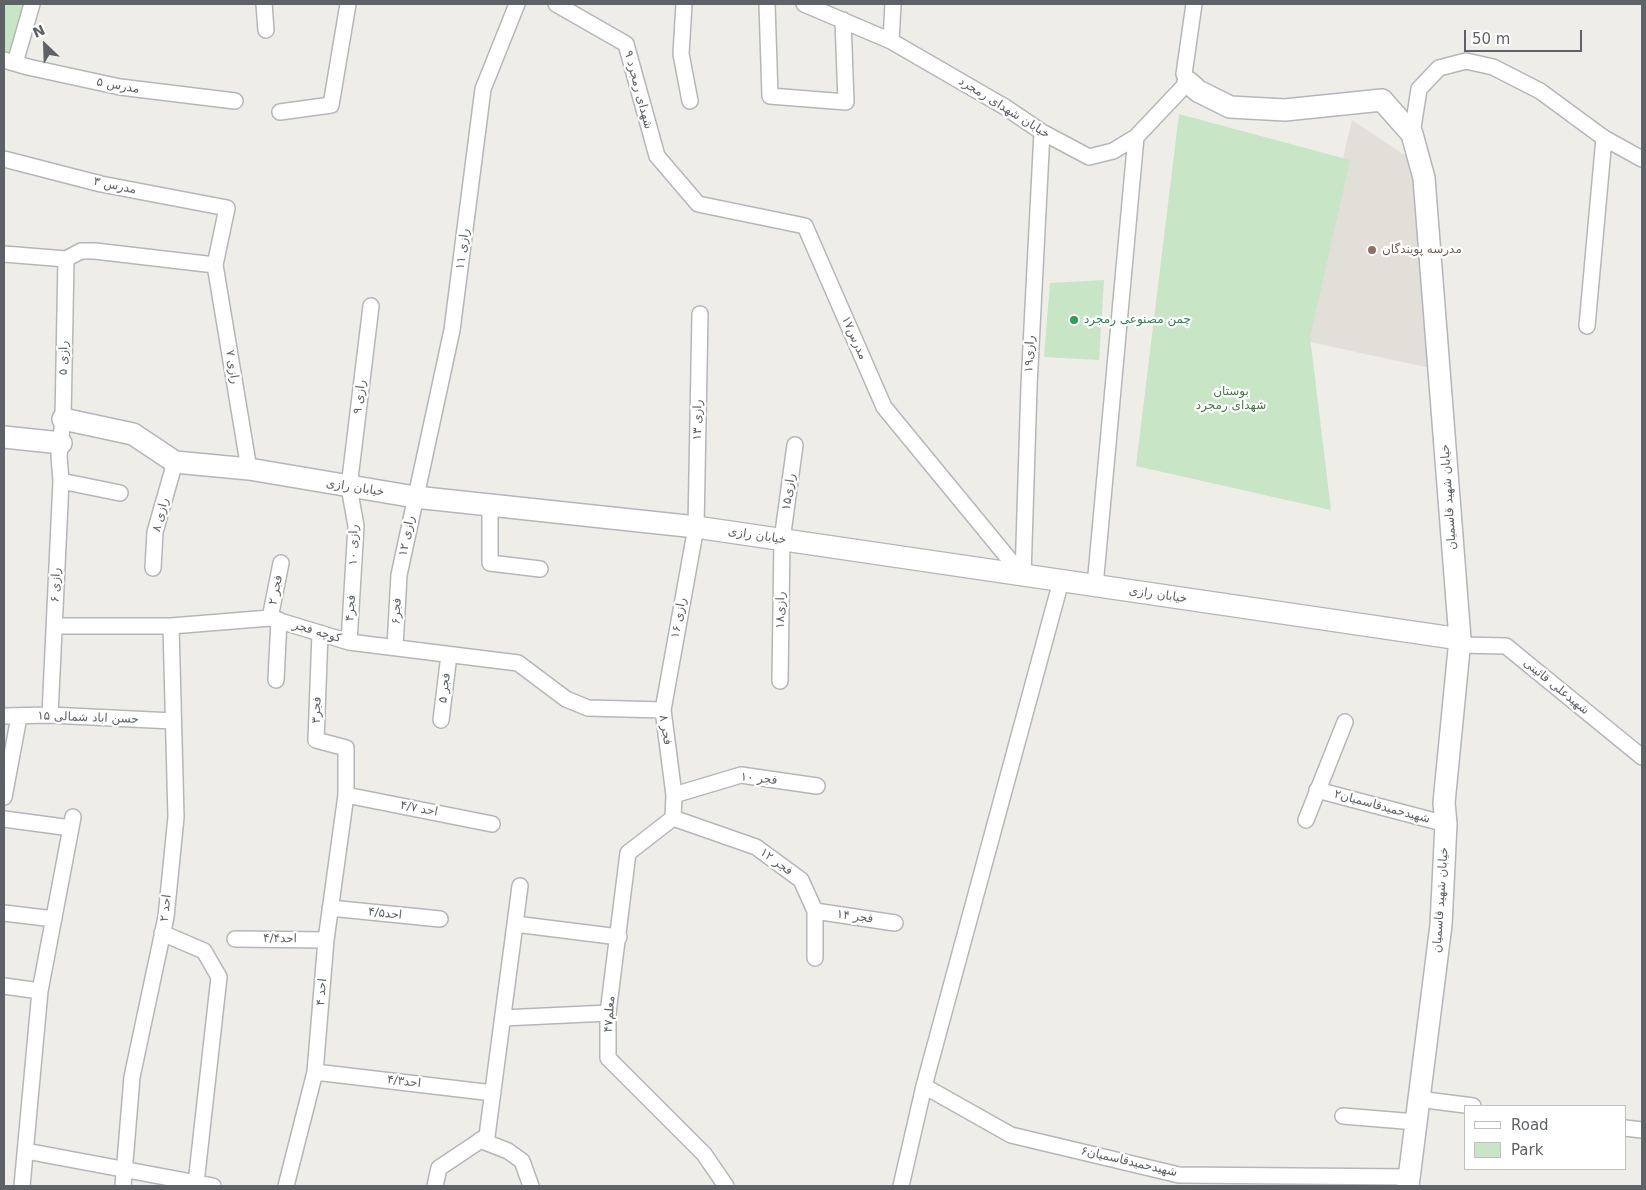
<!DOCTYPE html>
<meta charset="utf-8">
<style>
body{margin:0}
#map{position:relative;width:1646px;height:1190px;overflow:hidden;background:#efede7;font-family:"DejaVu Sans",sans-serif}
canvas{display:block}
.frame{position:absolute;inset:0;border:5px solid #5e6266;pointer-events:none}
.legend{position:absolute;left:1464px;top:1105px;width:162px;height:65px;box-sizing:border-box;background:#fff;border:1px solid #bfc0c2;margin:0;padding:6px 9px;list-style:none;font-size:15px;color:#5e6266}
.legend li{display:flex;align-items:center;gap:10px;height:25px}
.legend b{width:25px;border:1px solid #bfc0c2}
.north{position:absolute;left:20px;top:20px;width:50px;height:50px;-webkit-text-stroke:4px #fff;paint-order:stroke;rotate:336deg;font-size:14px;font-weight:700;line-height:20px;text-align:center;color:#5e6266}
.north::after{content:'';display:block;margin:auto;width:18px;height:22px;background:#5e6266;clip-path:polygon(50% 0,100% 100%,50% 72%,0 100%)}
.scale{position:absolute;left:1464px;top:30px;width:118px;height:22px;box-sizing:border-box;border:2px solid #5e6266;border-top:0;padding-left:6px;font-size:15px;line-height:18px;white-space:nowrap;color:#5e6266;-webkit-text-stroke:4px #fff;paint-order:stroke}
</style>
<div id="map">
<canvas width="1646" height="1190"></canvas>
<div class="frame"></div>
<ul class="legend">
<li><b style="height:6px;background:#fff"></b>Road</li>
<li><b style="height:14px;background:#c8e5c5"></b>Park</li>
</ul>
<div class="north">N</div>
<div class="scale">50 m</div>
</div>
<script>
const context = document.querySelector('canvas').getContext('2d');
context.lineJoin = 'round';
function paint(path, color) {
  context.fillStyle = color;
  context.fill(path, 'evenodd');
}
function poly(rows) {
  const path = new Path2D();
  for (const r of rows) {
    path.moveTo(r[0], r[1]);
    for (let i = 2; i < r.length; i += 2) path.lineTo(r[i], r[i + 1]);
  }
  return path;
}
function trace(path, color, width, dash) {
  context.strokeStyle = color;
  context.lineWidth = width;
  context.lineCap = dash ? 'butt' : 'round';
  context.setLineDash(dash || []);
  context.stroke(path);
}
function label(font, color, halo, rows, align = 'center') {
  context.font = font + ' "DejaVu Sans",Cairo,sans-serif';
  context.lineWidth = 4.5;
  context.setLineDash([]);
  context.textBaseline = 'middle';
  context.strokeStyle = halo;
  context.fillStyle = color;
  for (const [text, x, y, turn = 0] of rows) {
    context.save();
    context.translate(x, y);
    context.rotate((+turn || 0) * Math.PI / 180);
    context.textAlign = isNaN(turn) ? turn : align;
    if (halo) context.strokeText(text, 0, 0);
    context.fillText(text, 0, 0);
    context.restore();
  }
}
paint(poly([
 [1352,120,1412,160,1435,369,1301,340]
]), '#e2ded8');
paint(poly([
 [4,4,34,4,18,55,4,51],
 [1179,114,1350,160,1310,337,1331,510,1136,466],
 [1104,280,1099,360,1044,357,1050,283]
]), '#c8e5c5');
const street = poly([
 [264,4,266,30],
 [556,4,626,44,657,156,698,204,805,226,884,407,1023,576],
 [684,4,681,54,690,101],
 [767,4,770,96,846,102,843,20],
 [804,4,891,41,1005,107,1042,132,1089,157,1113,151,1136,137,1188,82,1184,74,1194,4],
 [891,41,893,4],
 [4,60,28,67,120,87,235,101],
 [15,63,32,4],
 [280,112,331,105,348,4],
 [1412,134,1419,89,1439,68,1466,61,1493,67,1540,91,1604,138,1587,326],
 [1604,138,1642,159],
 [4,159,101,184,227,208,215,265,249,469],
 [4,254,66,259],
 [66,259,81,251,95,251,215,265],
 [61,481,120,493],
 [490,506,490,563,540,569],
 [153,568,155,532,175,462],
 [1023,576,1029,386,1042,132],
 [1095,586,1136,137],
 [270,618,281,563],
 [55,626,171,626,270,618,349,642,518,663,566,699,588,708,663,710,674,795,673,818],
 [349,642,356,526,349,487,371,306],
 [1459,645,1506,646,1642,757],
 [395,647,399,575,452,330,483,89,517,4],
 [276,680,279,620],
 [780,681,782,540,795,445],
 [663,710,696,527,700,314],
 [50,715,61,481,59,456,63,419,66,259],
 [4,716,50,715,173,721],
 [441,720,449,655],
 [1317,790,1446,824],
 [346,795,492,824],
 [674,795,741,775,817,786],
 [4,797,19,717],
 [673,818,628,853,608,1013,608,1058,704,1154,726,1186],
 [673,818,756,847,801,880,815,911,815,958],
 [4,819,71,828],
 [1306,820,1345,722],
 [330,908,440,919],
 [815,911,895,923],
 [4,913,54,919],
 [515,924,619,937],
 [162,933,204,951,219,977,196,1183],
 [235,939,326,940],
 [4,986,40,991],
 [503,1018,608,1013],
 [315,1072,493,1093],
 [924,1086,1011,1135,1179,1175,1408,1177],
 [1418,1099,1473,1106],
 [1343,1116,1416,1122],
 [1625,1128,1642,1130],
 [480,1140,508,1151,522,1161,531,1186],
 [26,1151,213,1186],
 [22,1186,40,991,73,817],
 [123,1186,132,1077,166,917,176,817,171,626],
 [286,1186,315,1072,326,940,346,795,346,748,316,740,320,633],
 [435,1186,439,1168,487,1136,520,886],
 [901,1186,924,1086,1061,581]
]);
const secondary = poly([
 [1188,82,1198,91,1230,107,1285,110,1382,100,1412,134,1424,178,1460,639,1444,803,1446,824,1441,925,1408,1186],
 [63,419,133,434,175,462,249,469,415,497,696,527,1460,639],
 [4,437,61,443]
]);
trace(street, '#b4b7ba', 18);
trace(secondary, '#b3b6ba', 24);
trace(street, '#fff', 15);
trace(secondary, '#fff', 21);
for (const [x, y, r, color] of [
 [1372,250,5,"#8d6e63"],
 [1074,320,5,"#2e9e5b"]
]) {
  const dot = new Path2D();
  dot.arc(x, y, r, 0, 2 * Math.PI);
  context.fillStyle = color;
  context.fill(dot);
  trace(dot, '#fff', 2);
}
label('12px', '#5e6266', '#fff', [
 ["مدرس ۵",118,86,10],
 ["شهدای رمجرد ۹",638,90,75],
 ["خیابان شهدای رمجرد",1004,108,32],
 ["مدرس ۳",115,186,12],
 ["رازی ۱۱",463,249,-83],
 ["مدرس۱۷",854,338,66],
 ["رازی۱۹",1030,354,-87],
 ["رازی ۵",64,358,-89],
 ["رازی ۷",232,367,81],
 ["رازی ۹",360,397,-83],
 ["رازی ۱۳",698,420,-89],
 ["خیابان رازی",355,488,9],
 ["رازی۱۵",789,492,-82],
 ["خیابان شهید قاسمیان",1449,497,-94],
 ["رازی ۸",161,515,-76],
 ["رازی ۱۲",407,536,-79],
 ["خیابان رازی",757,536,9],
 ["رازی ۱۰",354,545,-89],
 ["رازی ۶",56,585,-88],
 ["فجر ۲",276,590,-78],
 ["خیابان رازی",1158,595,8],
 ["فجر۴",351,608,-86],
 ["رازی۱۸",781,610,-89],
 ["فجر۶",397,611,-87],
 ["رازی ۱۶",679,618,-80],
 ["کوچه فجر",317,632,17],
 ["شهیدعلی قائینی",1556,687,39],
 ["فجر ۵",445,688,-83],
 ["فجر۳",317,710,-88],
 ["حسن اباد شمالی ۱۵",88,718,2],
 ["فجر ۸",665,730,81],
 ["فجر ۱۰",759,779,6],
 ["شهیدحمیدقاسمیان۲",1382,807,15],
 ["احد ۴/۷",419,809,11],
 ["فجر ۱۲",776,862,36],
 ["خیابان شهید قاسمیان",1441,900,-86],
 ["احد ۲",166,908,-83],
 ["احد۴/۵",385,914,6],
 ["فجر ۱۴",855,917,8],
 ["احد۴/۴",280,939,1],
 ["احد ۴",322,992,-85],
 ["معلم۴۷",610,1014,-86],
 ["احد۴/۳",404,1082,7],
 ["شهیدحمیدقاسمیان۶",1129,1162,13]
]);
label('12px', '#785e54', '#fff', [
 ["مدرسه پویندگان",1382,250]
], 'left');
label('12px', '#27864d', '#fff', [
 ["چمن مصنوعی رمجرد",1084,320]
], 'left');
label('12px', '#3e803b', '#fff', [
 ["بوستان",1231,392],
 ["شهدای رمجرد",1231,406]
]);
</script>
